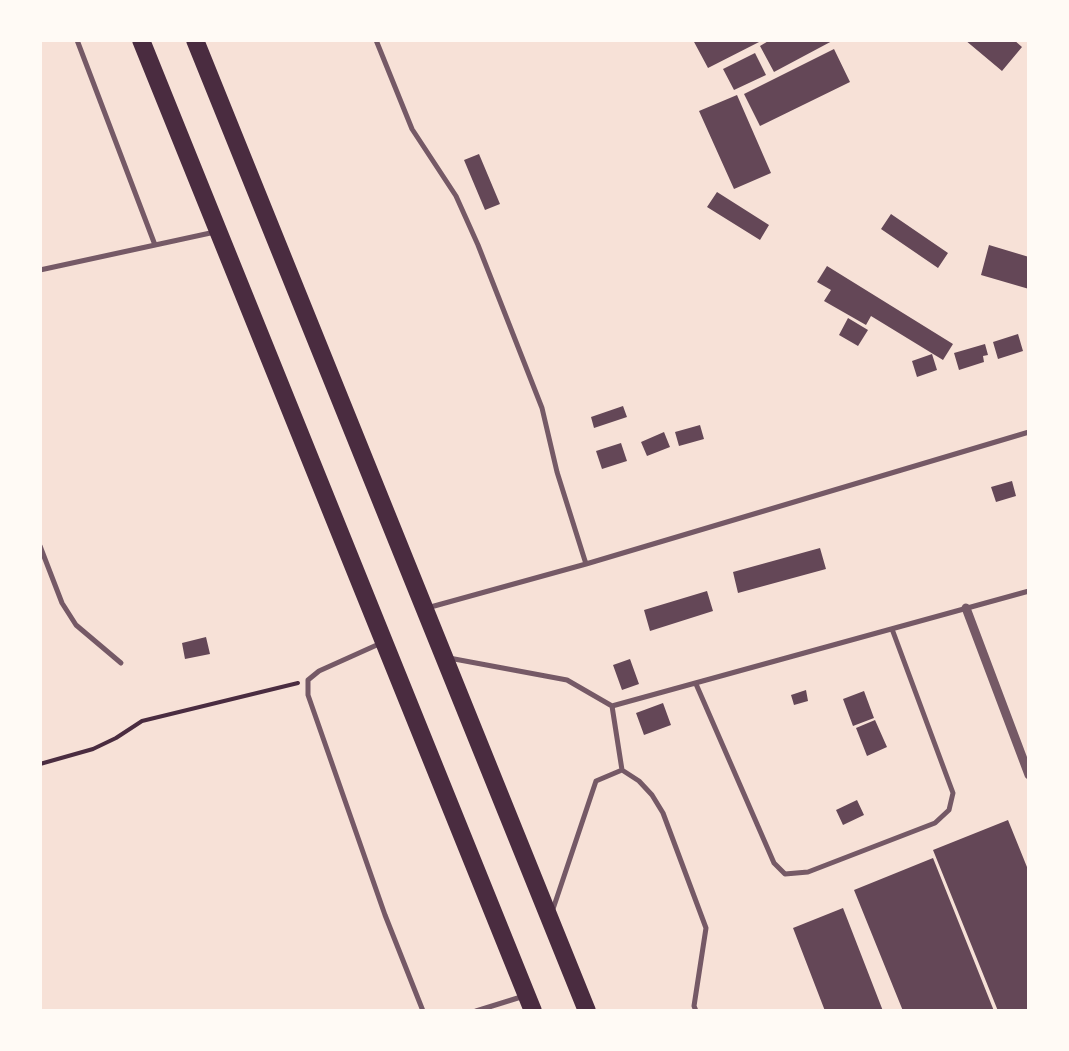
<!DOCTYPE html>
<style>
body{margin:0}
#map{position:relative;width:1069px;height:1051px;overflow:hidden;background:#f7e1d7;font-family:Cabin,sans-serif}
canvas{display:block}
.frame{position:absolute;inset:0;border:42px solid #fffaf5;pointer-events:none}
</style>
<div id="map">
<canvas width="1069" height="1051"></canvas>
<div class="frame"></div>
</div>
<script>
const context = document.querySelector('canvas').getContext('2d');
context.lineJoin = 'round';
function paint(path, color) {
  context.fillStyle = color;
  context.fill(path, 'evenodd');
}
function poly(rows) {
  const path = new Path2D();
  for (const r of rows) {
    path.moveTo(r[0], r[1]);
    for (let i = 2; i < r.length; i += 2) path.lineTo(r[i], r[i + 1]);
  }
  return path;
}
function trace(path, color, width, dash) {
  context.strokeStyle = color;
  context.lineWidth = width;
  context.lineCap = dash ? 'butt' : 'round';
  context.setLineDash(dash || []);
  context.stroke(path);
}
paint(poly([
 [693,40,763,40,708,68],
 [770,40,834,40,774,72,760,46],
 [965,40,1014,40,1022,47,1002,71],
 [834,49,850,82,760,126,744,94],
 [755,53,766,75,734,90,723,69],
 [737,95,771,173,734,189,699,111],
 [479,154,500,204,485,210,464,160],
 [717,192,769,225,760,240,707,207],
 [891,214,948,253,938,268,881,229],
 [989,245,1029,257,1029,289,981,275],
 [827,266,953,344,943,360,871,316,866,325,824,301,831,290,817,282],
 [848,318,868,330,858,346,839,335],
 [1018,334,1023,351,998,359,993,342],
 [985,344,988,355,983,356,984,362,959,370,954,353],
 [932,354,937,370,917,377,912,361],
 [623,406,627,417,594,428,591,417],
 [700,425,704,439,679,446,675,432],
 [664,432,670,447,647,456,641,442],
 [621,443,627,461,602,469,596,451],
 [1012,481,1016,496,996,502,991,487],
 [820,548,826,569,738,593,733,572],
 [707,591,713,611,650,631,644,610],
 [206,637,210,654,185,659,182,643],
 [630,659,639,684,622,690,613,665],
 [806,690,808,701,794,705,791,695],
 [864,691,874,718,853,726,843,699],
 [663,703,671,725,644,735,636,713],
 [875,720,887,747,867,756,856,728],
 [857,800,864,815,843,825,836,810],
 [1008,820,1029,872,1029,1011,998,1011,933,850],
 [933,858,994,1011,903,1011,854,890],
 [843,908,883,1011,825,1011,793,928]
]), '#644757');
trace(poly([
 [40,764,93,749,116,738,142,721,298,683]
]), '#4a2c40', 4);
trace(poly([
 [77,40,155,245],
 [376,40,412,129,456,196,478,245,542,408,557,472,586,564,427,608],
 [40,270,215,232],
 [40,546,62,603,76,625,121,663],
 [586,564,1029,432],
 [379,644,319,671,308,680,308,695,385,915,423,1011],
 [449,658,567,680,612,706,1029,591],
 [696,684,774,863,785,874,808,872,935,823,949,810,953,793,892,629],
 [622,770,639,781,652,795,663,813,706,928,694,1006,696,1011],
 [552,912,596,781,622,770,612,706],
 [476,1011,521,997]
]), '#755966', 5);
trace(poly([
 [966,608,1029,775]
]), '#755966', 9);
trace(poly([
 [141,40,533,1011],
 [195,40,587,1011]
]), '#4a2c40', 18);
</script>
